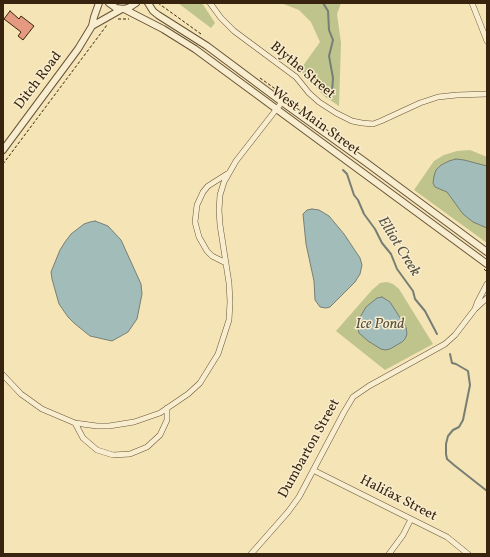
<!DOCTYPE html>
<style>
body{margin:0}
#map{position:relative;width:490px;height:557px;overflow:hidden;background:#f5e4b5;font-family:Vollkorn,serif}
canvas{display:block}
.frame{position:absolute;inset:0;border:4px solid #38240e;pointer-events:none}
</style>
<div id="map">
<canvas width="490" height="557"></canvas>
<div class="frame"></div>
</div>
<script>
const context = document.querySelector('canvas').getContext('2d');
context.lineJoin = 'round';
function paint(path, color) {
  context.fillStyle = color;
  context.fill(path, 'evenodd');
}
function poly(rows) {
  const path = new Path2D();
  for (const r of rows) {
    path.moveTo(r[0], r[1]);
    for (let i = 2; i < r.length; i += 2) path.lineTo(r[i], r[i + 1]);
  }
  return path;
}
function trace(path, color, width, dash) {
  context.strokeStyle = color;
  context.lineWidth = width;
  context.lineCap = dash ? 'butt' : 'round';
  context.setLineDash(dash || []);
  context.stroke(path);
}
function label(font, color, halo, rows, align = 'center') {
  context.font = font + ' Vollkorn,serif';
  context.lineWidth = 3;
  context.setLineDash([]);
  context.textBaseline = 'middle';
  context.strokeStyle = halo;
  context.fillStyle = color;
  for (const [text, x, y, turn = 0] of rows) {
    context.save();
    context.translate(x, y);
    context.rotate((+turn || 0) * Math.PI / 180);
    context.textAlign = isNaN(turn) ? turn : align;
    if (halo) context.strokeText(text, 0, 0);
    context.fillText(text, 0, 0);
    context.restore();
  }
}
paint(poly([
 [178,3,202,3,215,23,211,28],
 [281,3,341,3,337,14,341,43,339,106,324,96,300,70,320,42,311,22,299,10],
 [470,150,487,157,487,243,414,190,434,161,444,155,457,151],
 [387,282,393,284,399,289,433,344,385,370,336,331,372,290,380,283]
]), '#bec48c');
const water = poly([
 [456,159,464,160,487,166,487,228,473,222,463,214,447,192,435,187,433,183,434,176,436,170,441,165,449,161,456,159],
 [312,209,319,210,329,216,344,234,360,258,362,265,360,274,355,282,330,307,326,308,320,307,315,300,314,281,306,244,303,214,307,210,312,209],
 [95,221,108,226,121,240,141,284,142,294,137,319,128,332,112,341,90,336,74,323,68,317,59,304,52,279,51,272,60,250,65,242,71,234,84,224,90,222,95,221],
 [382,297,390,302,406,327,407,334,405,339,402,342,390,349,385,350,381,349,368,341,359,333,357,325,359,319,366,307,377,298,382,297]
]);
paint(water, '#a1bcb9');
trace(water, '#777f75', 1);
trace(poly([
 [323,3,328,11,329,30,333,40,329,56,333,78,332,92],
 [343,170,347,174,354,195,358,200,364,214,375,229,382,243,391,254,397,269,413,291,415,299,425,311,437,334],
 [450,354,452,363,456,364,468,371,470,385,463,420,459,427,453,430,448,436,446,444,446,454,447,459,454,465,487,491]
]), '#777f75', 2);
const building = poly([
 [10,11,19,19,21,16,34,26,23,40,18,36,21,32,4,19,10,11]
]);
paint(building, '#e59980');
trace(building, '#38240e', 1);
const minor = poly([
 [210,3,221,18,234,31,296,77,309,93,319,102,336,113,352,121,362,123,373,124,381,121,420,103,438,97,457,95,487,94],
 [472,3,487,41],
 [226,263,212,256,207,251,199,237,195,222,197,205,203,192,208,186,227,174],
 [475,309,477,303,487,284],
 [3,375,21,394,42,409,75,423,97,426,109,426,134,422,160,413,188,394,200,383,218,354,229,320,230,302,229,283,220,225,219,210,220,195,224,182,236,161,282,102],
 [75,423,83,438,97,450,113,455,130,454,147,447,160,435,167,420,167,408],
 [313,470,447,537,468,554],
 [251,554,288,512,299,497,344,412,353,397,369,386,445,344,455,335,475,309,487,298],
 [389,554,403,535,411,519]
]);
const tertiary = poly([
 [109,3,116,8,124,9,130,7,136,3],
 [148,3,153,11,158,15,207,46,282,102,364,161,487,252],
 [124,9,163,29,195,49,487,264],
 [92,26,122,9],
 [3,150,78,49,92,26,94,17,99,3]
]);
trace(minor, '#675438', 6);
trace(tertiary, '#675438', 8);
trace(poly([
 [158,3,201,34],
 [118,19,129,19],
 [260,78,288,98],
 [3,164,107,25],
 [484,269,487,272]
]), '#38240e', 1, [3, 2]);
trace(minor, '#f8edcf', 5);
trace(tertiary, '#f8edcf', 6);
label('14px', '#38240e', '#f8edcf', [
 ["Blythe Street",302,71,40],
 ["Ditch Road",39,81,-53],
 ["West Main Street",315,122,36],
 ["Dumbarton Street",310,449,-61],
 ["Halifax Street",398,499,27]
]);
label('italic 15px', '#585241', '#f8edcf', [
 ["Elliot Creek",398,247,58],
 ["Ice Pond",380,325]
]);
</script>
